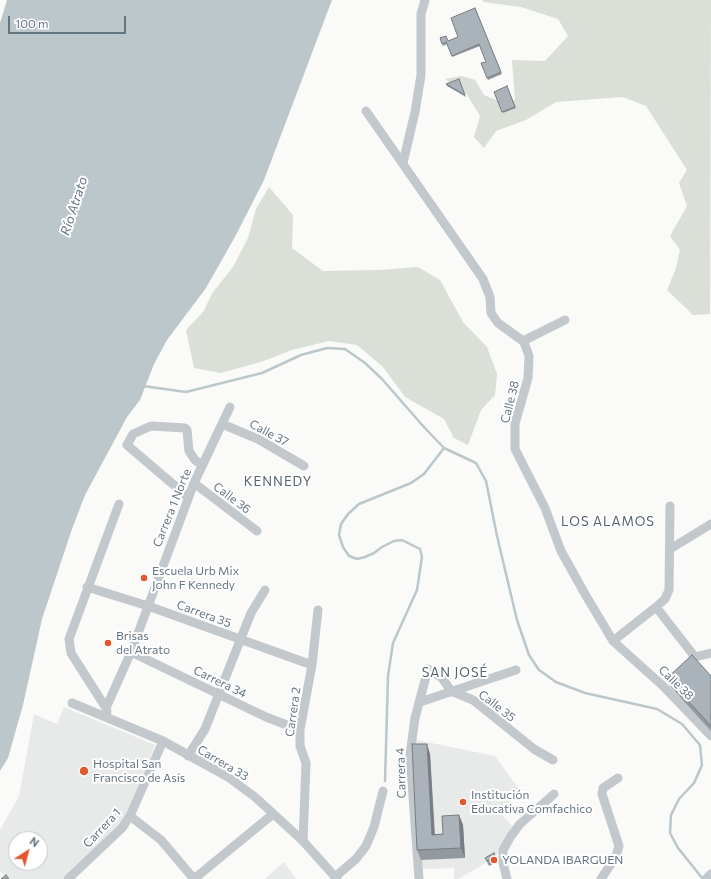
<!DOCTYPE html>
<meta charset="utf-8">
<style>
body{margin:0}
#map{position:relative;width:711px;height:879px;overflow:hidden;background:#fafaf8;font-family:Commissioner,sans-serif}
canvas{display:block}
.north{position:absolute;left:8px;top:831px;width:40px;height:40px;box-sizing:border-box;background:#fff;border:1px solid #c1c8cd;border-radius:50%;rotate:36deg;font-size:11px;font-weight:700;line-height:16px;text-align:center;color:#657683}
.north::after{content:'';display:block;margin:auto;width:14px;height:18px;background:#e4572e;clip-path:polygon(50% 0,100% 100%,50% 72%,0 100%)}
.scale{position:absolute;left:8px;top:16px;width:118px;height:18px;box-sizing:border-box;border:2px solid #657683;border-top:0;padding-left:5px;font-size:12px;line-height:14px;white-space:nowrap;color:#657683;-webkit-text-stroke:3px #fff;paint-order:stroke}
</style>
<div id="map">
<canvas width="711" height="879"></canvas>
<div class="north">N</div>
<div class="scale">100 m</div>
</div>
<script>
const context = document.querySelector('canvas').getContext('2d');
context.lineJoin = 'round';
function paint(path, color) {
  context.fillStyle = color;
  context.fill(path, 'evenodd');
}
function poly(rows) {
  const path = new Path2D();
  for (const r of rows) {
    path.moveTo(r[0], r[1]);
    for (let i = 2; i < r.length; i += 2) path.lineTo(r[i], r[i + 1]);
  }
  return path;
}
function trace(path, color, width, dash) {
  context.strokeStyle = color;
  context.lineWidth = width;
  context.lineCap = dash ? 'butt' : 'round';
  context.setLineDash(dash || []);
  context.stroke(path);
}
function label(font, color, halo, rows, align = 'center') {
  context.font = font + ' Commissioner,sans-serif';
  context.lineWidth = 4;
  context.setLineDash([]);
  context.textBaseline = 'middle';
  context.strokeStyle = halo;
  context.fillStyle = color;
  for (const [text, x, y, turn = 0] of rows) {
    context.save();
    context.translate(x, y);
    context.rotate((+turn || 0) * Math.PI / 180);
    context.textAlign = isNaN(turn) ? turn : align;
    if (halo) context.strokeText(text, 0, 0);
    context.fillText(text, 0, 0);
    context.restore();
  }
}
paint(poly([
 [64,707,155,745,130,809,119,826,62,879,7,879,0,871,0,830,19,796,34,714,57,724],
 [16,839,40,839,40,863,16,863],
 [417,740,495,756,521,792,500,812,512,826,496,857,458,879,454,879,454,868,421,869,413,754],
 [284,862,296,879,264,879]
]), '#e8e9e9');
paint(poly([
 [483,0,711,0,710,314,693,315,667,290,676,268,680,250,670,236,687,206,679,183,687,170,646,106,623,97,556,102,526,120,496,131,484,148,474,137,480,116,466,93,445,79,462,76,475,80,484,95,501,102,515,100,512,60,545,61,568,36,558,19,521,7,483,2],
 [269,187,293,215,292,248,323,271,379,270,418,267,440,280,463,322,487,347,497,374,495,395,481,410,468,445,454,438,444,419,405,397,383,367,357,345,329,341,292,350,264,361,221,373,194,368,186,330,203,312,213,292,233,267,248,238,256,209]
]), '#dadfd7');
paint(poly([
 [7,0,332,0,264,180,236,235,206,288,167,340,154,364,140,400,127,417,85,495,72,529,42,619,23,705,8,758,0,771,0,23]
]), '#bbc7cb');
trace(poly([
 [143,386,186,392,262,373,301,355,327,348,345,349,365,363,382,379,423,426,444,448,476,463,486,481,497,536,517,620,529,655,539,670,556,682,585,693,657,709,682,724,700,745,702,765,694,783,679,799,671,815,670,833,678,848,703,879],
 [385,781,388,676,393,643,417,590,422,557,420,549,402,540,394,541,382,547,374,553,365,557,357,559,349,556,343,547,339,535,341,524,348,514,359,504,411,483,424,474,444,448]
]), '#bbc7cb', 2.5);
trace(poly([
 [366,111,483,279,490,297,491,313,498,323,523,341,525,345,529,356,528,378,515,424,515,449,545,508,561,551,585,594,613,641,663,686,711,736],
 [403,163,415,112,421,75,421,14,425,0],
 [523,341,565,320],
 [222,424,258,439,304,466],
 [194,483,257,531],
 [188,497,127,445,133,434,151,426,185,428,187,430,189,451,195,460,202,465],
 [670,549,711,524],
 [87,587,148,606,312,665],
 [656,607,665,599,669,590,670,506],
 [613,641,656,607,695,657],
 [131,652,266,717,300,730],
 [692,660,695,657,711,653],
 [420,702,516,670],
 [72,703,163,741,228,777,255,797,303,841,337,879],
 [106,708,131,652,194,483,230,407],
 [107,712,106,708,71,653,69,639,119,504],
 [188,756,205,729,251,613,265,590],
 [130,816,161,840,194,879],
 [303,841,306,763,300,746,300,730,312,665,318,610],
 [335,877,356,859,366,846,374,827,383,791],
 [68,879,122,828,130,816,163,741],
 [194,879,273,814],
 [419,879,410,755,415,718,428,669,442,678,451,691,473,700,534,749,553,760],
 [507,879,503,863,503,850,511,836,520,824,554,794],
 [601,879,616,856,619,846,602,794,603,788,618,778],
 [706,879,711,874]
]), '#c3c8cc', 9);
paint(poly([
 [475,8,502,74,488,80,481,63,486,62,480,46,452,57,447,44,443,46,440,38,448,41,458,37],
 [459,79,466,97,447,86,446,84],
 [507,86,516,108,503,113,494,92],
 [711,676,711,731,669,685,667,678],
 [430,754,435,834,443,834,459,815,463,825,465,858,421,860,417,850],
 [494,853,497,862,489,866,485,858]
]), '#929a9f');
paint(poly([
 [427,744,430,754,435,845,432,835],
 [459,815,463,825,465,858,461,848]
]), '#777d82');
const building = poly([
 [475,8,501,72,487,78,481,63,486,62,479,44,452,56,446,42,442,44,440,38,446,36,448,41,458,37,451,18,475,8],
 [459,79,465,95,446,84,459,79],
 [507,86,515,107,502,112,494,92,507,86],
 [692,655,711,676,711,726,667,678,692,655],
 [412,744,427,744,432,835,443,834,442,816,459,815,461,848,417,850,412,744],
 [494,853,495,857,487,861,485,858,494,853],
 [6,875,9,879,1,879,6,875]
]);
paint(building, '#aab3b9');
trace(building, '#777d82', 1);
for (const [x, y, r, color] of [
 [144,578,4,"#e4572e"],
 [108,643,4,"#e4572e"],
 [84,771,5,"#e4572e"],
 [463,802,4,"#e4572e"],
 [494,860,4,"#e4572e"]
]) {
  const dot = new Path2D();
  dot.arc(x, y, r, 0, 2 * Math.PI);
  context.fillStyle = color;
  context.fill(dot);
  trace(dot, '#fff', 1.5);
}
label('12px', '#657683', '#fff', [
 ["Calle 38",510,402,-76],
 ["Calle 37",269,433,28],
 ["Calle 36",232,498,37],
 ["Carrera 1 Norte",172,508,-68],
 ["Carrera 35",204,614,20],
 ["Carrera 34",220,682,26],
 ["Calle 38",676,683,44],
 ["Calle 35",497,706,38],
 ["Carrera 2",293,712,-82],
 ["Carrera 33",223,763,31],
 ["Carrera 4",401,773,-92],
 ["Carrera 1",102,828,-47]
]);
label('12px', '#657683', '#fff', [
 ["Escuela Urb Mix",152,571],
 ["John F Kennedy",152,585],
 ["Brisas",116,636],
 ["del Atrato",116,650],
 ["Hospital San",93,764],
 ["Francisco de Asís",93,778],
 ["Institución",471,795],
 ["Educativa Comfachico",471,809],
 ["YOLANDA IBARGUEN",502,860]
], 'left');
label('italic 13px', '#60757c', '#fff', [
 ["Río Atrato",74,206,-72]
]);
context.letterSpacing = '1px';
label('13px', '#57646e', '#fff', [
 ["KENNEDY",278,482],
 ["LOS ALAMOS",608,522],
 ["SAN JOSÉ",455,673]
]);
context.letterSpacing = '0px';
</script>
